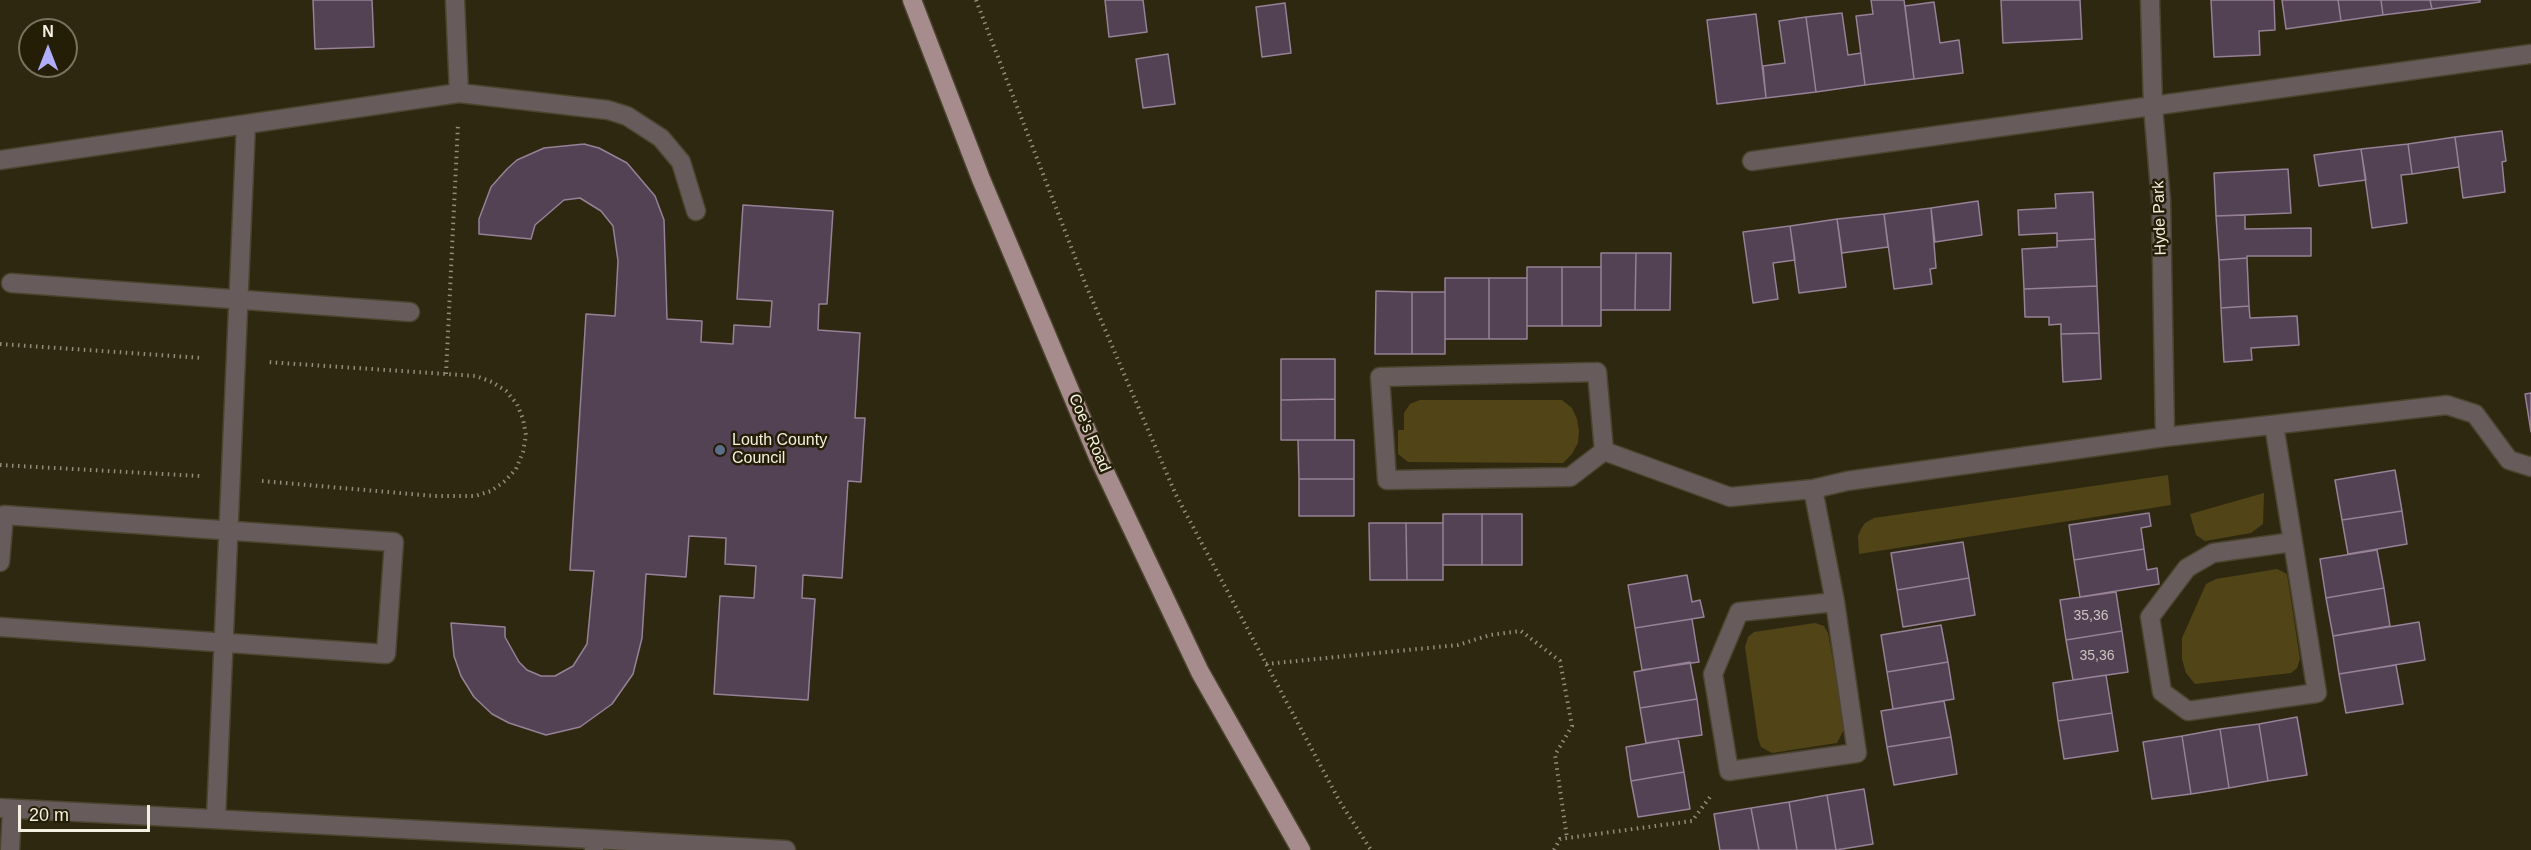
<!DOCTYPE html>
<style>
body{margin:0}
#map{position:relative;width:2531px;height:850px;overflow:hidden;background:#2f2811;font-family:Helvetica,sans-serif}
canvas{display:block}
.north{position:absolute;left:18px;top:18px;width:60px;height:60px;box-sizing:border-box;background:#251e07;border:2px solid #78725e;border-radius:50%;rotate:0deg;font-size:16px;font-weight:700;line-height:24px;text-align:center;color:#f4f0e1}
.north::after{content:'';display:block;margin:auto;width:21px;height:27px;background:#b0aefa;clip-path:polygon(50% 0,100% 100%,50% 72%,0 100%)}
.scale{position:absolute;left:18px;top:805px;width:132px;height:27px;box-sizing:border-box;border:3px solid #f4f0e1;border-top:0;padding-left:8px;font-size:18px;line-height:21px;white-space:nowrap;color:#f4f0e1;-webkit-text-stroke:4px #251e07;paint-order:stroke}
</style>
<div id="map">
<canvas width="2531" height="850"></canvas>
<div class="north">N</div>
<div class="scale">20 m</div>
</div>
<script>
const context = document.querySelector('canvas').getContext('2d');
context.lineJoin = 'round';
function paint(path, color) {
  context.fillStyle = color;
  context.fill(path, 'evenodd');
}
function poly(rows) {
  const path = new Path2D();
  for (const r of rows) {
    path.moveTo(r[0], r[1]);
    for (let i = 2; i < r.length; i += 2) path.lineTo(r[i], r[i + 1]);
  }
  return path;
}
function trace(path, color, width, dash) {
  context.strokeStyle = color;
  context.lineWidth = width;
  context.lineCap = dash ? 'butt' : 'round';
  context.setLineDash(dash || []);
  context.stroke(path);
}
function label(font, color, halo, rows, align = 'center') {
  context.font = font + ' Helvetica,sans-serif';
  context.lineWidth = 5;
  context.setLineDash([]);
  context.textBaseline = 'middle';
  context.strokeStyle = halo;
  context.fillStyle = color;
  for (const [text, x, y, turn = 0] of rows) {
    context.save();
    context.translate(x, y);
    context.rotate((+turn || 0) * Math.PI / 180);
    context.textAlign = isNaN(turn) ? turn : align;
    if (halo) context.strokeText(text, 0, 0);
    context.fillText(text, 0, 0);
    context.restore();
  }
}
paint(poly([
 [1420,400,1562,400,1572,408,1577,419,1579,431,1578,443,1572,454,1563,463,1408,462,1398,454,1398,430,1404,430,1404,413,1410,404],
 [2168,475,2171,505,1859,554,1858,536,1861,529,1865,523,1874,518],
 [2264,493,2263,524,2251,533,2205,541,2196,535,2190,514],
 [2277,569,2287,574,2300,659,2297,668,2291,673,2195,684,2186,673,2182,659,2182,638,2206,584,2216,579],
 [1815,623,1824,626,1828,633,1845,727,1837,743,1772,753,1761,747,1758,738,1745,647,1748,637,1754,632]
]), '#514417');
const building = poly([
 [313,0,372,0,374,47,315,49,313,0],
 [1105,0,1143,0,1147,32,1109,37,1105,0],
 [1871,0,1904,0,1914,79,1865,85,1856,16,1873,14,1871,0],
 [2001,0,2080,0,2082,39,2003,43,2001,0],
 [2211,0,2274,0,2275,30,2259,31,2260,55,2214,57,2211,0],
 [2282,0,2338,0,2341,21,2286,29,2282,0],
 [2338,0,2381,0,2383,15,2341,21,2338,0],
 [2381,0,2430,0,2432,9,2383,15,2381,0],
 [2430,0,2480,0,2480,2,2432,9,2430,0],
 [1934,2,1940,43,1959,40,1963,73,1914,79,1905,6,1934,2],
 [1285,3,1291,53,1262,57,1256,7,1285,3],
 [1842,13,1848,55,1861,53,1865,85,1816,92,1806,17,1842,13],
 [1756,14,1766,98,1717,104,1707,20,1756,14],
 [1806,17,1816,92,1766,98,1763,66,1785,63,1779,21,1806,17],
 [1168,54,1175,104,1143,108,1136,59,1168,54],
 [2502,131,2506,161,2502,162,2505,192,2463,198,2455,137,2502,131],
 [2455,137,2459,167,2412,174,2408,144,2455,137],
 [584,144,599,148,627,163,655,196,664,220,667,319,702,321,701,342,733,344,734,325,770,327,772,301,737,299,743,205,833,211,827,304,819,304,818,330,860,333,855,418,865,418,861,482,848,481,842,578,803,575,802,598,815,599,808,700,714,694,720,596,754,598,756,566,725,564,726,538,689,536,686,577,646,574,642,638,633,674,612,704,580,727,546,735,509,723,492,714,474,697,461,676,454,656,451,623,505,627,505,637,519,662,527,670,541,676,555,676,573,666,587,644,594,571,570,570,586,314,615,316,618,261,613,226,601,211,580,198,564,200,535,225,531,239,479,234,479,219,491,187,507,169,517,160,544,148,584,144],
 [2408,144,2412,174,2401,175,2407,223,2372,228,2361,149,2408,144],
 [2361,149,2366,180,2319,186,2314,155,2361,149],
 [2288,169,2291,213,2216,216,2214,173,2288,169],
 [2093,192,2095,239,2057,241,2057,233,2019,235,2018,210,2056,208,2055,194,2093,192],
 [1978,201,1982,235,1935,242,1931,208,1978,201],
 [1931,208,1936,268,1930,269,1932,284,1894,289,1884,214,1931,208],
 [1884,214,1888,247,1842,253,1837,219,1884,214],
 [2245,215,2245,229,2311,228,2311,256,2247,256,2247,258,2219,260,2216,216,2245,215],
 [1837,219,1846,287,1799,293,1790,226,1837,219],
 [1790,226,1795,260,1773,263,1778,299,1753,303,1743,232,1790,226],
 [2095,239,2097,286,2024,289,2022,249,2057,247,2057,241,2095,239],
 [1601,253,1636,253,1635,310,1601,310,1601,253],
 [1636,253,1671,253,1670,310,1635,310,1636,253],
 [2247,258,2249,306,2221,308,2219,260,2247,258],
 [1527,267,1562,267,1562,326,1527,326,1527,267],
 [1562,267,1601,267,1601,326,1562,326,1562,267],
 [1445,278,1489,278,1489,339,1445,339,1445,278],
 [1489,278,1527,278,1527,339,1489,339,1489,278],
 [2097,286,2099,333,2061,334,2061,324,2049,325,2049,317,2025,317,2024,289,2097,286],
 [1376,291,1412,292,1412,354,1375,354,1376,291],
 [1412,292,1445,292,1445,354,1412,354,1412,292],
 [2249,306,2250,318,2297,316,2299,345,2251,348,2252,360,2224,362,2221,308,2249,306],
 [2099,333,2101,379,2063,382,2061,334,2099,333],
 [1281,359,1335,359,1335,399,1281,400,1281,359],
 [2531,393,2531,432,2525,394,2531,393],
 [1335,399,1335,440,1281,440,1281,400,1335,399],
 [1298,440,1354,440,1354,479,1299,479,1298,440],
 [2395,470,2402,511,2342,520,2335,480,2395,470],
 [1299,479,1354,479,1354,516,1299,516,1299,479],
 [2402,511,2407,544,2348,554,2342,520,2402,511],
 [2149,513,2151,526,2141,528,2144,549,2074,560,2069,525,2149,513],
 [1443,514,1482,514,1482,565,1443,565,1443,514],
 [1482,514,1522,514,1522,565,1482,565,1482,514],
 [1369,523,1406,523,1407,580,1370,580,1369,523],
 [1406,523,1443,523,1443,580,1407,580,1406,523],
 [1963,542,1969,578,1897,590,1891,553,1963,542],
 [2144,549,2147,570,2157,568,2159,584,2080,597,2074,560,2144,549],
 [2377,550,2384,588,2326,598,2320,559,2377,550],
 [1687,575,1692,602,1700,600,1704,617,1635,628,1628,585,1687,575],
 [1969,578,1975,615,1903,627,1897,590,1969,578],
 [2384,588,2390,626,2333,636,2326,598,2384,588],
 [2116,592,2122,631,2066,640,2060,600,2116,592],
 [1692,619,1699,662,1642,670,1635,628,1692,619],
 [2419,622,2425,660,2339,674,2333,636,2419,622],
 [1941,625,1948,662,1887,672,1881,635,1941,625],
 [2122,631,2128,672,2073,680,2066,640,2122,631],
 [1690,662,1697,699,1640,708,1634,672,1690,662],
 [1948,662,1954,699,1893,709,1887,672,1948,662],
 [2396,665,2403,704,2346,713,2339,674,2396,665],
 [2106,675,2112,713,2058,721,2053,683,2106,675],
 [1697,699,1702,735,1646,743,1640,708,1697,699],
 [1944,701,1951,737,1887,747,1881,711,1944,701],
 [2112,713,2118,751,2064,759,2058,721,2112,713],
 [2297,717,2307,775,2268,781,2259,724,2297,717],
 [2259,724,2268,781,2229,788,2220,729,2259,724],
 [2220,729,2229,788,2191,794,2182,736,2220,729],
 [2182,736,2191,794,2152,799,2143,742,2182,736],
 [1951,737,1957,774,1894,785,1887,747,1951,737],
 [1678,738,1684,772,1631,781,1626,747,1678,738],
 [1684,772,1690,809,1638,817,1631,781,1684,772],
 [1864,789,1873,844,1836,850,1827,795,1864,789],
 [1827,795,1836,850,1797,850,1789,802,1827,795],
 [1789,802,1797,850,1759,850,1751,808,1789,802],
 [1751,808,1759,850,1720,850,1714,814,1751,808]
]);
paint(building, '#534154');
trace(building, '#968197', 1.5);
const minor = poly([
 [455,0,459,93],
 [2150,0,2153,107,2161,201,2165,437],
 [0,160,459,93,608,110,627,116,661,138,681,162,696,211],
 [1752,161,2531,54],
 [11,283,410,312],
 [1597,372,1604,451,1570,477,1387,480,1380,377,1597,372],
 [2274,425,2293,542,2317,693,2188,711,2162,692,2150,617,2187,568,2213,553,2293,542],
 [1604,451,1730,497,1813,489,1847,481,2165,437,2447,405,2475,414,2509,460,2531,467],
 [1813,489,1835,602,1739,612,1713,674,1729,771,1857,753,1835,602],
 [0,562,4,515,394,542,386,654,0,627],
 [0,808,594,839,594,850],
 [216,818,246,124],
 [594,839,786,850],
 [10,850,12,809]
]);
const major = poly([
 [912,0,981,179,1098,457,1200,672,1301,850]
]);
trace(minor, '#4b442e', 21);
trace(major, '#4b442e', 21);
trace(poly([
 [976,0,1085,283,1176,495,1340,802,1371,850],
 [0,344,203,358],
 [446,374,458,124],
 [0,465,200,476],
 [262,481,434,496,475,496,491,491,505,481,516,469,523,452,526,435,523,419,517,404,506,391,492,382,476,376,267,362],
 [1266,664,1458,645,1490,635,1521,631,1560,661,1572,726,1555,755,1567,838],
 [1554,850,1560,839,1692,821,1710,797]
]), '#928c79', 4, [1.5, 4.5]);
trace(minor, '#685b5b', 18);
trace(major, '#a78c8d', 18);
for (const [x, y, r, color] of [
 [720,450,6,"#5c6f8a"]
]) {
  const dot = new Path2D();
  dot.arc(x, y, r, 0, 2 * Math.PI);
  context.fillStyle = color;
  context.fill(dot);
  trace(dot, '#251e07', 2);
}
label('14px', '#ccc4be', null, [
 ["35,36",2091,616],
 ["35,36",2097,656]
]);
label('16px', '#f4f0e1', '#251e07', [
 ["Hyde Park",2160,218,-92],
 ["Coe's Road",1089,433,67]
]);
label('16px', '#f4f0e1', '#251e07', [
 ["Louth County",732,441],
 ["Council",732,459]
], 'left');
</script>
